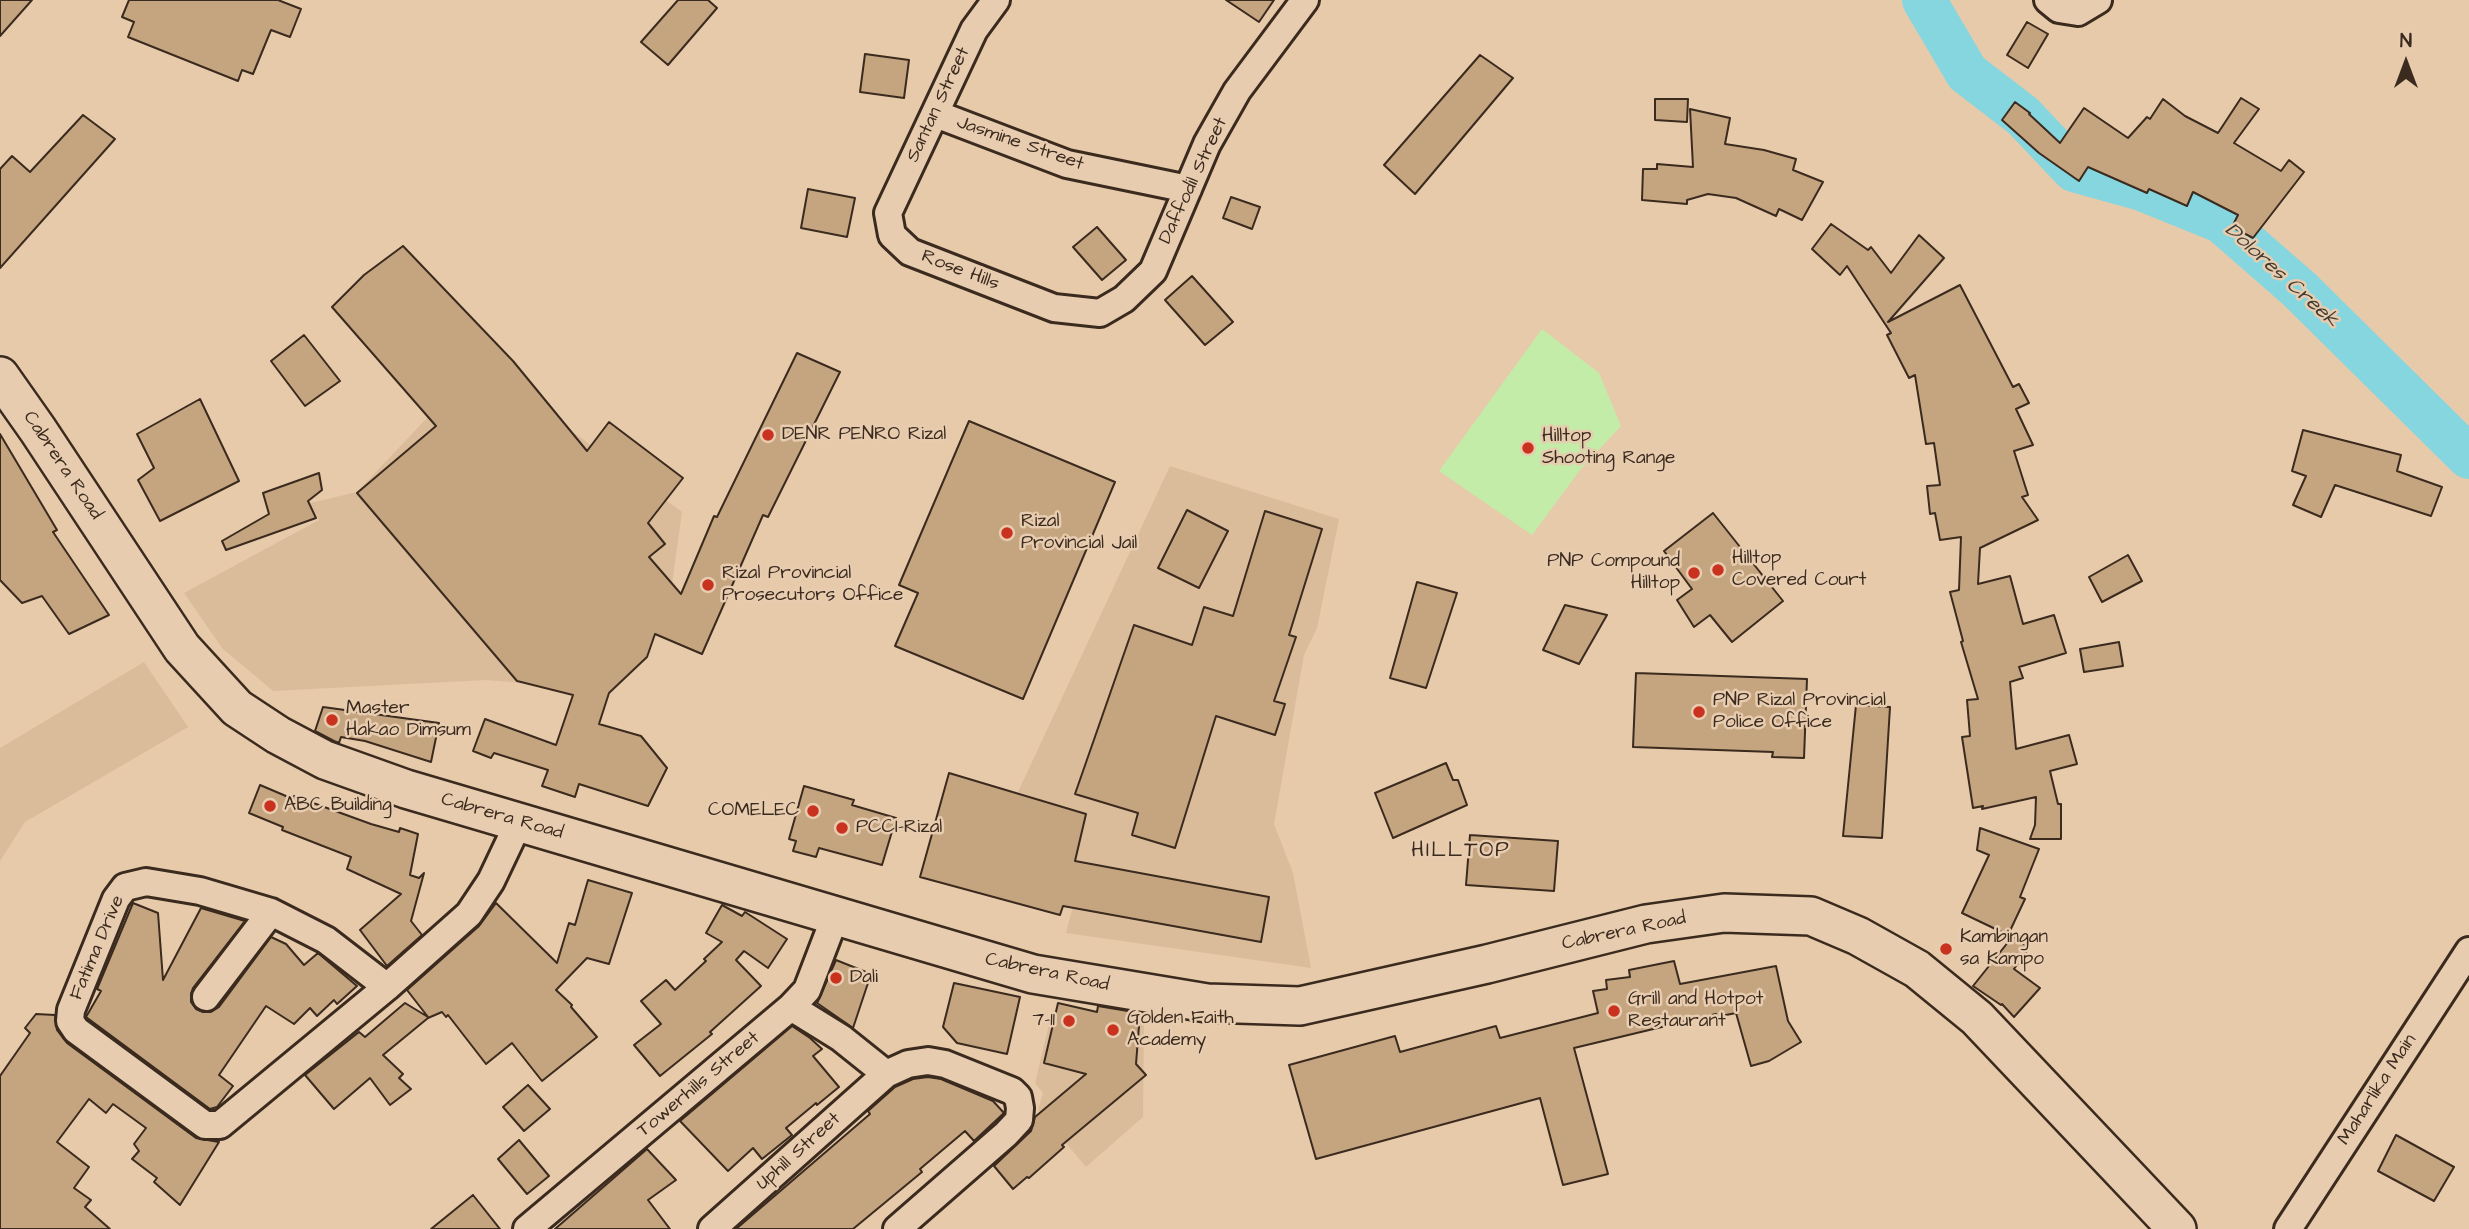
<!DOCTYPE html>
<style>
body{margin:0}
#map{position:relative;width:2469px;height:1229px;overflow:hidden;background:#e7caaa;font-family:"Architects Daughter",sans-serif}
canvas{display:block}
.north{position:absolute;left:2371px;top:28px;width:70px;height:70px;-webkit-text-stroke:5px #e7ccaf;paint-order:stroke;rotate:0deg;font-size:19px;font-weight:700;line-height:28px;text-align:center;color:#3b2a1e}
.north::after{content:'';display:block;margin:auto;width:24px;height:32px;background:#3b2a1e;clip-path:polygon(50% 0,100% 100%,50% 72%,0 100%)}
</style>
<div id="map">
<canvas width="2469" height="1229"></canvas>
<div class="north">N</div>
</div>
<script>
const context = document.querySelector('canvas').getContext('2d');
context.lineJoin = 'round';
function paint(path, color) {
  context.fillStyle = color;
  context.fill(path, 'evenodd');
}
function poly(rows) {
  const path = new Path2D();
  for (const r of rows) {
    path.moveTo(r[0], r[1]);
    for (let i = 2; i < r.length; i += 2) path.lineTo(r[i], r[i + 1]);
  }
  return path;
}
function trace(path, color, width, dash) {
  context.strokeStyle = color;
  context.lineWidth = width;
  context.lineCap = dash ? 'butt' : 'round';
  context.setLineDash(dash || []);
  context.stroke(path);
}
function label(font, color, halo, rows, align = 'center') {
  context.font = font + ' "Architects Daughter",sans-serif';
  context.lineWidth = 5;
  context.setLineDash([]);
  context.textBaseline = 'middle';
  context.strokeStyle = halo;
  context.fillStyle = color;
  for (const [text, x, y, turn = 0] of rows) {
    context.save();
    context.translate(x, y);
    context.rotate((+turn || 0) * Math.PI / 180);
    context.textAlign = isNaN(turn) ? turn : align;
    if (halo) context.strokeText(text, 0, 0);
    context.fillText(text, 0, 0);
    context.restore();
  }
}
paint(poly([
 [479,363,682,512,672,584,647,657,601,701,524,683,486,680,273,691,222,648,184,593,319,520,310,503,357,492],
 [1170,466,1339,519,1317,628,1304,655,1274,824,1293,873,1311,968,1066,933,1080,879,1071,876,1086,814,1018,792],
 [144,662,188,727,25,822,0,861,0,748],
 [1052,1012,1094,1021,1096,1014,1144,1022,1143,1117,1086,1167,1038,1110,1043,1093,1035,1083]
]), '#dabc9a');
paint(poly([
 [1542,329,1599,373,1621,426,1580,470,1532,535,1439,471]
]), '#c2eca8');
trace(poly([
 [1924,0,1967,73,2023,116,2074,170,2142,189,2221,221,2299,289,2469,457]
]), '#85d6df', 44);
const building = poly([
 [0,0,32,0,0,36,0,0],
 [129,0,278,0,301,9,290,37,271,30,253,74,242,70,238,81,128,37,134,22,122,17,129,0],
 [678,0,708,0,717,8,668,65,641,42,678,0],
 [1226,0,1274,0,1259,22,1226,0],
 [2027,22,2048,34,2028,68,2007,55,2027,22],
 [865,54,909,60,904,98,860,92,865,54],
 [1480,55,1513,78,1415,194,1384,165,1480,55],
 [2241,98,2259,109,2234,143,2281,171,2289,160,2304,172,2253,238,2232,227,2238,215,2193,192,2187,206,2149,189,2147,193,2088,167,2079,181,2039,153,2002,120,2015,102,2030,113,2029,114,2060,143,2084,108,2128,138,2147,117,2150,119,2163,99,2185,116,2218,133,2241,98],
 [1655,99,1688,99,1687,122,1655,120,1655,99],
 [1690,109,1730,118,1725,144,1764,150,1796,159,1793,170,1823,182,1802,220,1779,209,1776,216,1736,198,1708,194,1687,200,1687,204,1642,200,1643,169,1657,169,1657,164,1693,167,1690,109],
 [83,115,115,139,0,268,0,169,12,156,30,172,83,115],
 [808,189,855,198,847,237,801,228,808,189],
 [1231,197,1260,207,1252,229,1223,218,1231,197],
 [1831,224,1868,250,1871,247,1891,273,1919,235,1944,258,1888,322,1960,285,2013,387,2019,384,2029,403,2016,409,2033,445,2014,451,2028,495,2022,497,2038,520,1980,548,1978,584,2010,576,2023,624,2054,615,2066,653,2019,667,2023,678,2010,682,2016,749,2069,735,2077,764,2050,771,2058,804,2061,804,2061,839,2030,839,2035,825,2036,797,1982,809,1983,806,1973,808,1962,737,1970,736,1967,700,1978,699,1961,642,1963,641,1950,592,1959,590,1961,537,1940,540,1935,513,1930,514,1927,486,1940,485,1934,443,1926,444,1915,375,1909,378,1887,335,1891,333,1847,266,1840,275,1812,249,1831,224],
 [1097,227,1126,260,1102,280,1073,247,1097,227],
 [403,246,513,361,587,451,609,422,683,478,648,523,665,544,649,557,681,594,714,516,717,517,797,353,840,372,768,517,763,515,702,654,655,634,647,657,609,693,599,724,641,736,667,768,648,806,579,784,575,797,542,786,548,770,494,753,491,758,473,751,485,719,556,745,573,695,517,681,357,493,436,426,332,307,364,275,403,246],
 [1192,276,1233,322,1205,345,1165,300,1192,276],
 [304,335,340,381,305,406,271,361,304,335],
 [200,399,239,481,160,521,138,480,154,468,137,434,200,399],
 [969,421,1115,482,1023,699,895,646,918,593,899,585,969,421],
 [2303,430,2401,455,2397,471,2442,487,2431,516,2335,485,2321,517,2293,505,2306,476,2292,471,2303,430],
 [0,434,57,530,53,532,109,615,69,634,42,596,22,603,0,580,0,434],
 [319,473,322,490,308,501,316,518,226,550,222,541,269,514,263,493,319,473],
 [1187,510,1228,531,1199,588,1158,568,1187,510],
 [1265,511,1322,529,1289,635,1296,637,1274,701,1285,704,1275,735,1216,716,1175,848,1132,835,1138,813,1075,794,1134,625,1192,645,1204,607,1233,616,1265,511],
 [1713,513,1783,601,1732,642,1710,615,1694,627,1677,600,1692,589,1664,551,1713,513],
 [2128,555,2142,581,2102,602,2089,577,2128,555],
 [1417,582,1457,593,1426,688,1390,678,1417,582],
 [1565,605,1607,615,1579,664,1543,650,1565,605],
 [2119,642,2123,666,2084,672,2080,649,2119,642],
 [1636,673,1807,679,1804,758,1772,757,1773,752,1633,747,1636,673],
 [1856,705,1890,707,1882,838,1843,836,1856,705],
 [323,707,439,723,431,762,365,741,341,737,339,743,334,741,315,731,323,707],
 [1446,763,1453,780,1458,780,1467,805,1393,838,1375,793,1446,763],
 [949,773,1086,814,1075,861,1269,897,1261,942,1063,906,1060,915,920,877,949,773],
 [260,785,293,799,294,796,371,824,399,832,400,828,418,834,410,875,419,878,424,873,411,921,422,935,387,966,360,930,401,894,347,869,351,857,282,830,283,827,249,813,260,785],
 [804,786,854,800,852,805,896,818,882,865,819,848,816,857,793,851,796,841,789,839,804,786],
 [1980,828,2039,849,2020,897,2025,899,2008,935,1962,913,1989,855,1977,850,1980,828],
 [1470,835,1558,841,1554,891,1466,885,1470,835],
 [588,880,632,893,609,964,587,958,556,990,572,1005,571,1007,597,1037,542,1081,512,1043,486,1064,448,1015,446,1017,442,1012,428,1018,383,1055,403,1074,399,1078,411,1089,390,1105,370,1078,334,1109,305,1075,359,1032,365,1037,405,1003,428,1017,407,990,479,926,496,903,557,963,569,923,575,925,588,880],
 [133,903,158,913,163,980,201,908,245,921,193,988,191,994,191,1002,196,1009,203,1012,211,1012,219,1007,271,937,286,944,304,965,318,953,357,986,337,1004,334,1000,317,1016,310,1008,294,1024,266,1006,219,1075,233,1086,217,1107,210,1109,86,1017,101,991,97,989,133,903],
 [722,905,742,916,745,912,787,939,768,968,744,951,736,960,761,986,710,1032,712,1034,660,1076,634,1045,661,1024,641,1001,666,980,675,990,706,961,704,959,722,942,706,933,722,905],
 [2013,936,2029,948,2014,969,2040,988,2014,1017,2002,1004,2001,1005,1973,986,2013,936],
 [836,960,871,974,853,1028,817,1003,836,960],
 [1674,961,1680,984,1776,966,1788,1021,1801,1042,1769,1061,1751,1066,1736,1013,1716,1017,1716,1014,1574,1048,1608,1174,1563,1185,1540,1098,1316,1159,1289,1065,1395,1036,1400,1052,1496,1026,1500,1038,1598,1013,1593,991,1607,989,1606,980,1630,977,1629,970,1674,961],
 [954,983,1020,997,1007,1054,957,1043,943,1027,954,983],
 [1058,1003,1097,1012,1098,1006,1140,1013,1136,1064,1146,1075,1062,1145,1064,1147,1029,1178,1027,1177,1013,1189,994,1166,1031,1131,1035,1117,1086,1074,1044,1063,1058,1003],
 [36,1014,55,1015,57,1030,67,1043,196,1138,219,1142,180,1205,154,1182,157,1178,132,1159,139,1151,134,1144,146,1128,113,1104,106,1113,89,1099,57,1142,89,1167,74,1188,91,1200,85,1207,110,1229,0,1229,0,1076,30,1033,25,1028,36,1014],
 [792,1026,810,1038,822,1049,813,1056,839,1087,817,1105,816,1103,786,1128,792,1135,762,1159,753,1148,728,1171,680,1121,792,1026],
 [928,1077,941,1079,993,1101,1004,1113,974,1141,965,1131,920,1169,922,1172,853,1229,736,1229,870,1114,868,1111,895,1087,913,1079,928,1077],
 [528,1085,550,1109,524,1131,503,1107,528,1085],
 [2396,1135,2454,1167,2434,1201,2378,1171,2396,1135],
 [519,1140,549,1176,527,1194,498,1159,519,1140],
 [647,1149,676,1180,648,1200,670,1229,555,1229,647,1149],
 [473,1195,500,1229,431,1229,473,1195]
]);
paint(building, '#c5a480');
trace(building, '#3b2a1e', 2);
const street = poly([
 [996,0,974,30,888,213,892,235,910,252,1054,308,1100,313,1124,299,1153,271,1207,144,1237,91,1305,0],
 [2048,0,2059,9,2078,12,2098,0],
 [936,114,1067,164,1188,189],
 [387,987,326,940,271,912,200,891,146,882,125,887,116,899,71,1010,70,1021,76,1030,205,1125,220,1125,387,987,469,914,491,881,519,822],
 [206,997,271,912],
 [791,1007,841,1038,886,1074,908,1064,928,1061,945,1064,1012,1091,1018,1097,1020,1108,1019,1120,1006,1134,897,1229],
 [527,1229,791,1007,807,990,835,917],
 [712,1229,886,1074],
 [2288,1229,2469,951]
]);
const secondary = poly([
 [0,376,38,430,182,648,237,708,278,735,325,760,406,789,1033,974,1207,1003,1300,1006,1487,964,1646,924,1724,913,1811,916,1858,936,1917,969,1977,1018,2177,1229]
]);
trace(street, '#3b2a1e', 32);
trace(secondary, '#3b2a1e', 42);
trace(street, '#e7ccaf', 26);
trace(secondary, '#e7ccaf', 37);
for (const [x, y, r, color] of [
 [768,435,7,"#c8321e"],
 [1528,448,7,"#c8321e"],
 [1007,533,7,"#c8321e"],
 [1718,570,7,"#c8321e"],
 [1694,573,7,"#c8321e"],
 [708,585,7,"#c8321e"],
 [1699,712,7,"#c8321e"],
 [332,720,7,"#c8321e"],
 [270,806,7,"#c8321e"],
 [813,811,7,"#c8321e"],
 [842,828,7,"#c8321e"],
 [1946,949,7,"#c8321e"],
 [836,978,7,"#c8321e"],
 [1614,1011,7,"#c8321e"],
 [1069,1021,7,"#c8321e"],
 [1113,1030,7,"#c8321e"]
]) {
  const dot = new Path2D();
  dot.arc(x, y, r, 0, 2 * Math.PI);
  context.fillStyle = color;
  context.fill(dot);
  trace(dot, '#e7ccaf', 2.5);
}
label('19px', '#3b2a1e', '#e7ccaf', [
 ["Santan Street",939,105,-65],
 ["Jasmine Street",1020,144,19],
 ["Daffodil Street",1194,181,-65],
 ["Rose Hills",960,271,21],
 ["Cabrera Road",62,466,56],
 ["Cabrera Road",502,817,16],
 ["Cabrera Road",1624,932,-12],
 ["Fatima Drive",98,948,-67],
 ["Cabrera Road",1047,973,12],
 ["Towerhills Street",699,1085,-40],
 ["Maharlika Main",2378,1090,-57],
 ["Uphill Street",799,1152,-42]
]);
label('19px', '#3b2a1e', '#e7ccaf', [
 ["DENR PENRO Rizal",782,435],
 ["Hilltop",1542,437],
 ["Shooting Range",1542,459],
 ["Rizal",1021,522],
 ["Provincial Jail",1021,544],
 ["Hilltop",1732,559],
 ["Covered Court",1732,581],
 ["PNP Compound",1680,562,"right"],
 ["Hilltop",1680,584,"right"],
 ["Rizal Provincial",722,574],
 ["Prosecutors Office",722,596],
 ["PNP Rizal Provincial",1713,701],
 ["Police Office",1713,723],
 ["Master",346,709],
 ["Hakao Dimsum",346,731],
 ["ABC Building",284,806],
 ["COMELEC",799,811,"right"],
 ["PCCI-Rizal",856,828],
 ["Kambingan",1960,938],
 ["sa Kampo",1960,960],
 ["Dali",850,978],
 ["Grill and Hotpot",1628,1000],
 ["Restaurant",1628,1022],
 ["Golden Faith",1127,1019],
 ["Academy",1127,1041],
 ["7-11",1055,1021,"right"]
], 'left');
label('italic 21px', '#423b31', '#e7ccaf', [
 ["Dolores Creek",2281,276,42]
]);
context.letterSpacing = '2px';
label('21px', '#3b2a1e', '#e7ccaf', [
 ["HILLTOP",1461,852]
]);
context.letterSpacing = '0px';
</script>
